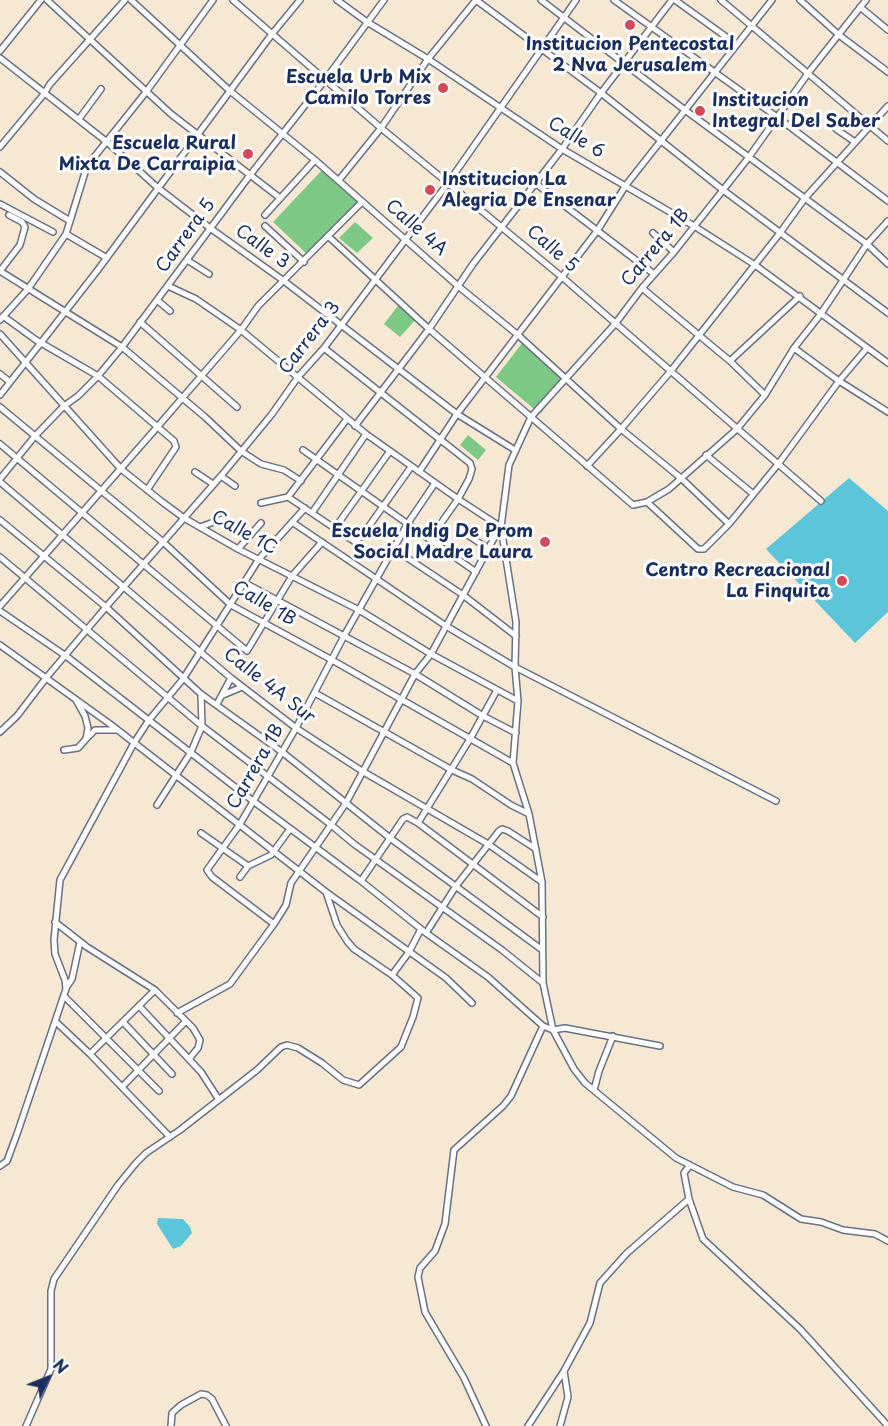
<!DOCTYPE html>
<style>
body{margin:0}
#map{position:relative;width:888px;height:1426px;overflow:hidden;background:#f6e8d3;font-family:"Playpen Sans",sans-serif}
canvas{display:block}
.north{position:absolute;left:18px;top:1348px;width:60px;height:60px;-webkit-text-stroke:4px #fff;paint-order:stroke;rotate:47deg;font-size:16px;font-weight:700;line-height:24px;text-align:center;color:#1b2f5e}
.north::after{content:'';display:block;margin:auto;width:21px;height:27px;background:#1b2f5e;clip-path:polygon(50% 0,100% 100%,50% 72%,0 100%)}
</style>
<div id="map">
<canvas width="888" height="1426"></canvas>
<div class="north">N</div>
</div>
<script>
const context = document.querySelector('canvas').getContext('2d');
context.lineJoin = 'round';
function paint(path, color) {
  context.fillStyle = color;
  context.fill(path, 'evenodd');
}
function poly(rows) {
  const path = new Path2D();
  for (const r of rows) {
    path.moveTo(r[0], r[1]);
    for (let i = 2; i < r.length; i += 2) path.lineTo(r[i], r[i + 1]);
  }
  return path;
}
function trace(path, color, width, dash) {
  context.strokeStyle = color;
  context.lineWidth = width;
  context.lineCap = dash ? 'butt' : 'round';
  context.setLineDash(dash || []);
  context.stroke(path);
}
function label(font, color, halo, rows, align = 'center') {
  context.font = font + ' "Playpen Sans",sans-serif';
  context.lineWidth = 6;
  context.setLineDash([]);
  context.textBaseline = 'middle';
  context.strokeStyle = halo;
  context.fillStyle = color;
  for (const [text, x, y, turn = 0] of rows) {
    context.save();
    context.translate(x, y);
    context.rotate((+turn || 0) * Math.PI / 180);
    context.textAlign = isNaN(turn) ? turn : align;
    if (halo) context.strokeText(text, 0, 0);
    context.fillText(text, 0, 0);
    context.restore();
  }
}
paint(poly([
 [323,169,358,202,308,255,273,222],
 [355,222,373,238,357,253,339,238],
 [400,303,418,317,400,337,384,324],
 [523,342,567,381,540,414,496,377],
 [468,435,486,450,478,460,460,445]
]), '#7ec885');
paint(poly([
 [849,478,888,511,888,612,855,643,766,549],
 [158,1218,183,1219,190,1227,192,1233,181,1246,173,1249,157,1224]
]), '#5dc5da');
const street = poly([
 [47,0,171,114,280,198],
 [131,0,230,91,315,160,458,286,518,335,621,429,682,479,729,524],
 [233,0,381,128,562,277,821,501],
 [337,0,367,22,428,59,562,149,694,226,755,265,888,363],
 [476,0,601,93,723,190,888,313],
 [541,0,685,110,867,244,888,264],
 [614,0,777,117,888,201],
 [675,0,736,44],
 [721,0,888,141],
 [800,0,839,35,888,72],
 [860,7,888,30],
 [0,51,41,0],
 [0,58,107,142,158,188,210,228,284,281,457,414,515,450],
 [79,119,101,89],
 [836,129,855,142],
 [0,147,44,94,50,84,125,0],
 [0,172,34,199,70,221],
 [339,180,381,128,428,59,476,0],
 [535,183,654,274],
 [0,204,53,232],
 [265,215,315,160],
 [265,226,304,262],
 [653,233,674,252],
 [66,234,107,258],
 [329,237,429,329,633,505,647,502,669,489,737,429,765,395,794,348,820,315,867,244,888,221],
 [187,260,209,274],
 [0,271,122,347,205,417,241,451,261,464,284,470,301,481],
 [0,271,20,245,25,227,22,222,9,215],
 [168,286,196,299,241,330,366,434,458,499,501,527],
 [642,288,730,361,765,395],
 [157,300,170,311],
 [3,316,36,340,98,376,174,441,176,447,147,490],
 [0,320,28,289,66,234,87,166,146,92,213,0],
 [140,322,237,407],
 [0,334,121,469,161,501,184,518,238,549,359,610,431,654,518,701],
 [324,348,470,463,472,469,469,479,458,499,430,539],
 [794,348,839,381,888,412],
 [730,361,800,296],
 [0,374,10,382],
 [0,395,97,271,272,34,300,0],
 [0,407,162,541,231,605,332,660,513,763],
 [355,426,429,329,473,264,562,149,601,93,672,0],
 [0,444,247,651,292,576,322,542],
 [303,450,476,572],
 [706,455,752,493],
 [587,466,621,429,670,372,780,233,805,198,888,106],
 [195,472,213,484],
 [419,472,457,414,597,231,626,185,772,0],
 [221,476,235,486],
 [0,479,35,436,64,406,78,396,98,376,122,347,250,175,325,80,384,0],
 [0,482,231,678,296,728,362,771,488,844,542,882],
 [288,497,355,542,362,536,411,467],
 [647,502,698,549,704,549,729,524,779,463,839,381,867,348],
 [261,503,288,497,347,419],
 [312,513,366,434],
 [0,520,106,607,201,694,282,752,390,838,541,949],
 [292,522,446,626,515,667,776,801],
 [200,527,225,518],
 [335,528,390,451],
 [469,536,489,549],
 [238,549,261,523],
 [394,549,463,595,516,636],
 [0,557,202,726,330,824,354,844,502,950,543,983],
 [245,583,415,674,483,716,516,733],
 [0,606,159,425,241,330,258,306,362,202],
 [0,611,66,656,253,801,361,881,426,933,488,977,543,1026,553,1030,574,1069,585,1083,676,1158,733,1187,763,1195,801,1219,821,1222,843,1230,875,1234,888,1241],
 [0,645,110,724,326,892,446,978,472,1003],
 [315,693,452,770,472,779,511,805,529,814],
 [223,695,242,687],
 [217,704,231,678],
 [0,732,17,716,46,678,106,607,221,476,272,414,298,377,324,348,448,183,576,0],
 [87,738,95,730,116,730],
 [64,750,78,748,86,739,88,728,85,716,76,700],
 [157,805,191,752,202,726,201,694],
 [418,823,470,739,497,690],
 [201,833,248,866,271,855,290,829],
 [240,877,248,866],
 [361,881,403,819,407,817,418,823,543,917],
 [55,922,87,947,155,990,193,1028,200,1040,198,1048,189,1059],
 [274,924,286,905,291,883,346,803,415,674,431,654,500,527],
 [426,933,456,886,499,831,502,829,508,831,536,849],
 [392,975,409,952,421,929],
 [66,988,72,979,80,942],
 [64,996,159,1091],
 [139,1006,201,1072,219,1100],
 [177,1013,230,984,274,924,212,877,207,870,240,824,296,728,344,636,408,523,435,483],
 [56,1022,90,1054,170,1137],
 [123,1022,172,1074],
 [553,1030,543,983,542,882,529,814,513,763,518,701,515,667,516,622,501,527,509,465,531,417,615,324,642,288,674,252,723,190,749,157,809,72,866,0],
 [553,1030,565,1028,660,1046],
 [90,1054,155,990],
 [122,1087,186,1021],
 [594,1090,599,1071,613,1036],
 [690,1165,684,1173,689,1199,703,1239,800,1329,888,1426],
 [0,1166,7,1161,17,1134,66,989,65,980,55,954,54,940,60,880,134,743,149,720,183,679,259,559,305,508],
 [26,1426,51,1369,51,1291,54,1279,118,1185,136,1163,146,1153,180,1130,257,1070,281,1047,287,1045,298,1048,322,1063,343,1080,359,1085,401,1047,413,1017,418,998,392,975,354,949,347,941,337,925,326,892],
 [171,1426,172,1413,181,1405,201,1394,207,1395,212,1399,226,1426],
 [486,1426,464,1378,425,1312,418,1277,420,1268,435,1251,445,1224,454,1150,503,1106,511,1096,543,1026],
 [528,1426,564,1371,590,1323,600,1283,627,1253,689,1199],
 [560,1426,568,1397,564,1371]
]);
trace(street, '#687087', 8);
trace(street, '#fff', 5);
for (const [x, y, r, color] of [
 [630,25,6,"#d1495b"],
 [443,88,6,"#d1495b"],
 [700,111,6,"#d1495b"],
 [248,154,6,"#d1495b"],
 [430,190,6,"#d1495b"],
 [545,542,6,"#d1495b"],
 [842,581,6,"#d1495b"]
]) {
  const dot = new Path2D();
  dot.arc(x, y, r, 0, 2 * Math.PI);
  context.fillStyle = color;
  context.fill(dot);
  trace(dot, '#fff', 2);
}
label('bold 18px', '#1b2f5e', '#fff', [
 ["Institucion Pentecostal",630,45,"center"],
 ["2 Nva Jerusalem",630,66,"center"],
 ["Escuela Urb Mix",431,78],
 ["Camilo Torres",431,99],
 ["Institucion",712,101,"left"],
 ["Integral Del Saber",712,122,"left"],
 ["Escuela Rural",236,144],
 ["Mixta De Carraipia",236,165],
 ["Institucion La",442,180,"left"],
 ["Alegria De Ensenar",442,201,"left"],
 ["Escuela Indig De Prom",533,532],
 ["Social Madre Laura",533,553],
 ["Centro Recreacional",830,571],
 ["La Finquita",830,592]
], 'right');
label('18px', '#1b2f5e', '#fff', [
 ["Calle 6",576,138,31],
 ["Calle 4A",416,228,41],
 ["Carrera 5",186,236,-54],
 ["Calle 3",262,247,36],
 ["Carrera 1B",656,248,-50],
 ["Calle 5",552,249,41],
 ["Carrera 3",310,338,-52],
 ["Calle 1C",244,533,29],
 ["Calle 1B",264,604,31],
 ["Calle 4A Sur",269,686,38],
 ["Carrera 1B",256,767,-60]
]);
</script>
